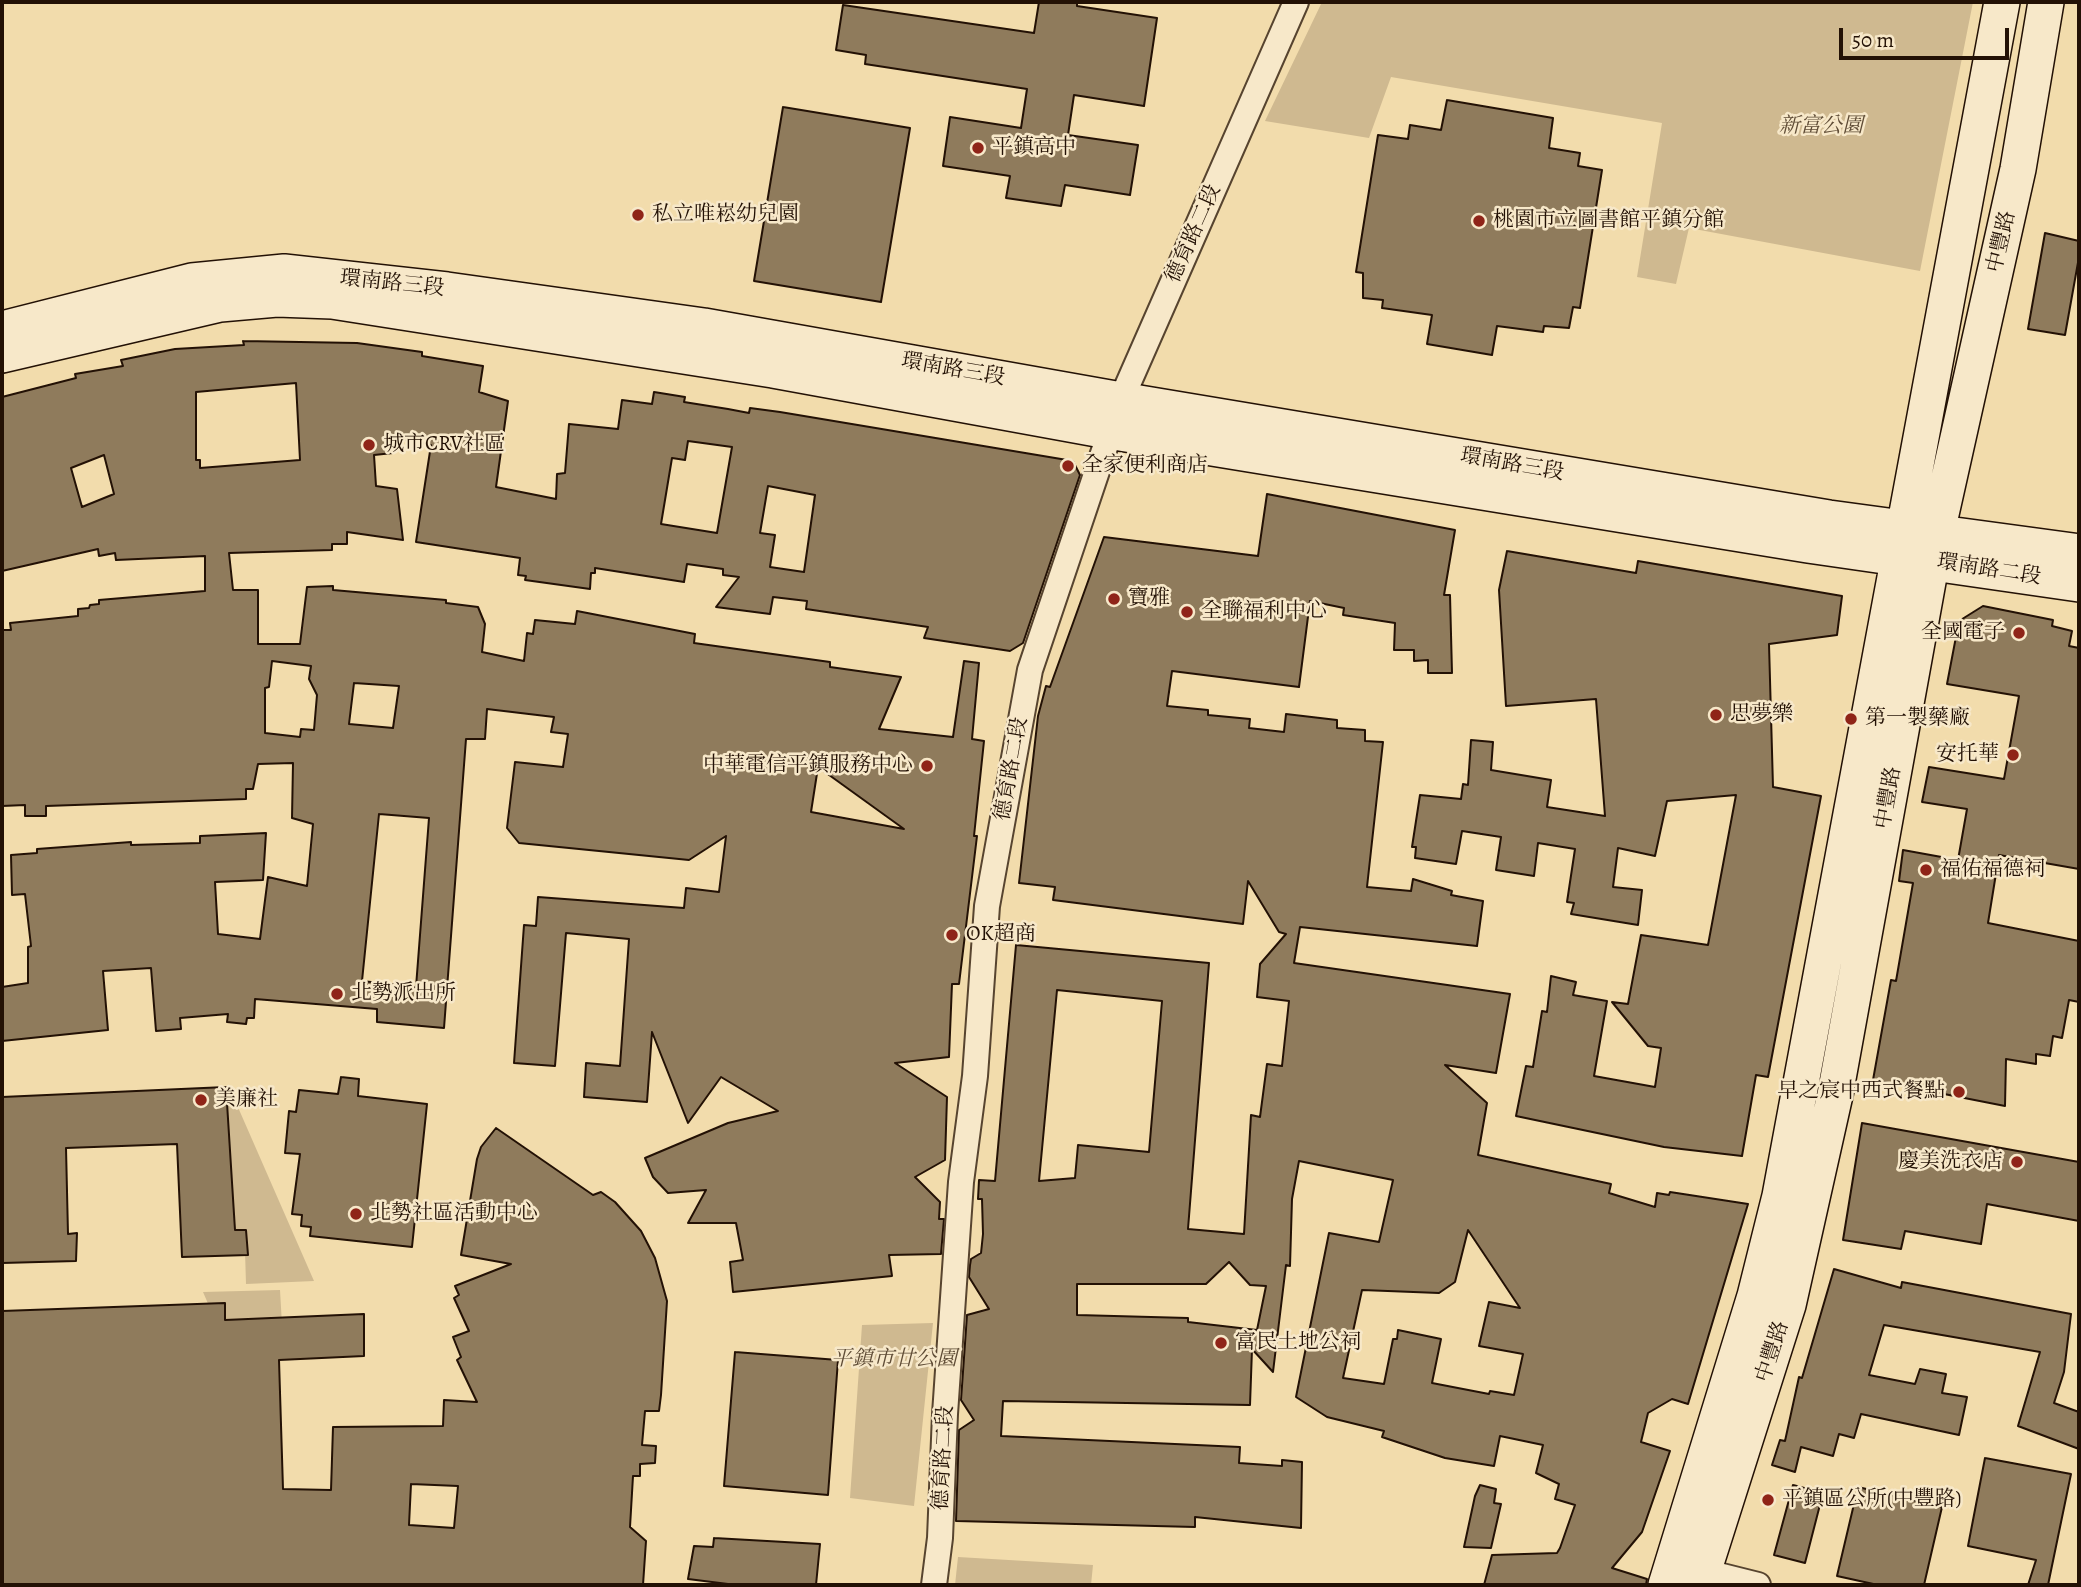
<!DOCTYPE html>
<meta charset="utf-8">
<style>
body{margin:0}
#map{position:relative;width:2081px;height:1587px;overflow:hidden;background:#f2dcac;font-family:Alegreya,serif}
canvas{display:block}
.frame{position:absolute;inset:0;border:4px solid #231105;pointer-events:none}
.scale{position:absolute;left:1839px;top:28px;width:170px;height:32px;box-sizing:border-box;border:4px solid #231105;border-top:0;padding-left:9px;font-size:21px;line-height:24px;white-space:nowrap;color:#231105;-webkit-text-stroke:5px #f7e8c9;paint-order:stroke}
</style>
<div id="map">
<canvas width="2081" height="1587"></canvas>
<div class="frame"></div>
<div class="scale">50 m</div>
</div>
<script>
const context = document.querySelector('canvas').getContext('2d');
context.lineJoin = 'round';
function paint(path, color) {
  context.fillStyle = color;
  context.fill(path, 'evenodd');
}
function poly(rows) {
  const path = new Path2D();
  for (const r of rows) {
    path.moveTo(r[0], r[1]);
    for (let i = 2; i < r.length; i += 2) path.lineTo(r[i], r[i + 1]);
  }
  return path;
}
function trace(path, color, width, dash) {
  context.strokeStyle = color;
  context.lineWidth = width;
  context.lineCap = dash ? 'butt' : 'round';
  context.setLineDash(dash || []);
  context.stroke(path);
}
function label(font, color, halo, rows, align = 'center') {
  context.font = font + ' Alegreya,"Noto Serif TC",serif';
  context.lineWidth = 5;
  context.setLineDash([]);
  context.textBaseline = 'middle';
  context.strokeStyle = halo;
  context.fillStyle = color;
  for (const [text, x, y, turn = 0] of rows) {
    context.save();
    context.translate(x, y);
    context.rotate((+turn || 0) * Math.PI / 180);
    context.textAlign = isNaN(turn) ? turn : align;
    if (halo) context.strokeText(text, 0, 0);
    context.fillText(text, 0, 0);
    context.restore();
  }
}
paint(poly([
 [1322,2,1973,2,1920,271,1689,228,1676,284,1637,277,1662,123,1391,77,1369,138,1265,121],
 [230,1089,314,1281,246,1284,245,1251,228,1252,222,1104],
 [280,1290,282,1325,219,1329,203,1292],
 [933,1323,914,1506,850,1498,862,1325],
 [958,1557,1093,1565,1091,1585,955,1585]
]), '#cfb990');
const building = poly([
 [1039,2,1077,2,1077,6,1157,18,1144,106,1074,95,1068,135,1138,145,1130,195,1065,185,1061,206,1006,198,1010,176,943,166,950,117,1021,128,1027,89,865,64,866,55,836,50,843,5,1034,33,1039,2],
 [1447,100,1553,118,1549,148,1580,153,1578,166,1602,170,1580,308,1573,307,1569,328,1544,326,1543,332,1497,326,1492,355,1427,344,1432,315,1382,308,1383,300,1363,298,1363,273,1356,272,1378,135,1408,139,1410,125,1441,130,1447,100],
 [783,107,910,128,881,302,754,281,783,107],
 [2045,233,2079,241,2079,257,2065,335,2028,329,2045,233],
 [243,341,357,343,422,352,422,356,483,366,479,392,508,401,496,487,556,499,557,474,565,473,569,424,618,429,622,400,652,404,654,392,685,397,684,402,728,409,749,413,750,408,780,412,1073,461,1080,475,1023,643,1010,651,924,638,928,627,806,609,807,601,773,597,770,614,716,607,739,577,723,575,723,569,687,564,684,582,595,568,595,573,591,573,590,589,525,580,526,576,518,575,520,558,416,542,431,445,392,437,393,453,374,455,376,486,397,489,403,540,347,532,347,544,332,544,332,550,229,553,233,590,258,590,258,644,300,644,307,587,333,586,333,590,446,600,446,603,478,607,485,624,482,652,524,661,527,633,533,634,535,620,575,624,577,611,695,634,694,643,830,662,830,667,901,677,879,729,953,737,964,661,979,663,972,739,984,741,974,836,977,836,959,984,952,984,949,1057,895,1063,947,1097,945,1160,915,1177,940,1202,939,1219,944,1219,941,1254,889,1255,892,1276,733,1292,730,1262,743,1260,736,1223,688,1223,706,1190,668,1193,653,1177,645,1158,728,1123,778,1111,721,1077,688,1123,652,1032,647,1102,584,1097,586,1063,620,1066,629,939,566,933,555,1066,514,1063,524,925,536,926,538,897,684,908,686,888,719,892,726,836,689,860,519,843,507,828,515,762,563,767,568,734,551,732,554,717,487,709,485,739,466,739,444,1028,377,1022,377,1009,255,999,254,1018,247,1018,246,1024,227,1022,228,1014,180,1018,181,1029,156,1031,151,968,103,971,108,1030,2,1041,2,987,28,983,28,947,31,946,25,894,12,895,11,855,37,853,37,849,131,842,131,845,200,843,200,836,266,833,263,880,215,882,218,934,260,939,268,877,307,886,313,824,292,818,293,763,258,764,253,789,246,789,246,799,46,806,46,816,25,816,25,805,2,806,2,630,11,630,10,623,78,616,78,609,89,608,90,605,99,604,99,600,205,591,205,556,116,560,115,553,99,556,98,549,2,571,2,397,76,378,75,374,123,366,121,360,175,349,244,345,243,341],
 [296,383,300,460,200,468,200,460,196,460,196,392,296,383],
 [688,441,732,447,717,533,661,524,672,458,685,460,688,441],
 [104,455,114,494,82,507,71,468,104,455],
 [768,486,815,495,804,572,770,567,775,535,760,533,768,486],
 [272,661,311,666,309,679,317,695,314,730,301,729,300,737,265,733,265,688,269,687,272,661],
 [354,683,399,686,393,728,349,724,354,683],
 [818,767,904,829,811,812,818,767],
 [379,814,429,818,416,987,362,981,379,814],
 [1267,494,1455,530,1444,595,1450,595,1452,673,1428,673,1428,660,1414,661,1414,650,1394,650,1395,623,1343,615,1344,608,1310,601,1299,687,1172,671,1167,706,1208,710,1208,715,1250,719,1249,728,1284,732,1286,714,1337,720,1337,728,1365,730,1365,741,1383,742,1367,887,1411,891,1413,879,1452,891,1451,895,1483,901,1477,946,1300,927,1294,963,1510,994,1496,1073,1445,1065,1487,1103,1478,1155,1611,1184,1609,1193,1655,1207,1657,1193,1669,1195,1670,1192,1748,1204,1688,1404,1672,1399,1648,1413,1641,1442,1670,1451,1642,1532,1612,1568,1647,1579,1646,1585,1484,1585,1492,1555,1557,1553,1560,1548,1575,1505,1555,1499,1559,1484,1536,1473,1543,1445,1500,1436,1494,1466,1445,1458,1382,1437,1384,1431,1327,1417,1296,1397,1329,1233,1379,1242,1393,1180,1299,1161,1292,1199,1290,1266,1286,1265,1273,1372,1252,1349,1250,1405,1003,1401,1001,1436,1240,1447,1239,1463,1282,1466,1282,1460,1302,1462,1301,1528,1195,1517,1195,1527,956,1521,959,1430,974,1420,961,1400,967,1315,989,1309,969,1277,970,1265,971,1259,981,1253,983,1234,982,1199,978,1199,979,1180,995,1181,1016,945,1209,963,1188,1229,1244,1234,1251,1115,1260,1117,1267,1064,1282,1066,1289,1001,1257,997,1260,964,1286,934,1279,932,1248,881,1243,924,1053,900,1055,887,1019,883,1038,716,1046,686,1050,687,1104,537,1258,556,1267,494],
 [1057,990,1162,1001,1149,1152,1078,1145,1075,1178,1039,1181,1057,990],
 [1468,1230,1520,1308,1489,1302,1479,1346,1523,1354,1514,1395,1490,1391,1489,1394,1432,1383,1441,1339,1398,1330,1397,1339,1393,1339,1384,1384,1343,1378,1362,1290,1439,1293,1455,1282,1468,1230],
 [1229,1262,1250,1285,1266,1286,1257,1330,1188,1322,1188,1318,1077,1315,1077,1284,1206,1284,1229,1262],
 [1507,551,1636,573,1638,561,1842,596,1837,635,1769,644,1773,787,1821,796,1768,1077,1756,1075,1742,1156,1664,1147,1516,1116,1526,1066,1533,1067,1542,1011,1547,1012,1551,976,1576,982,1573,995,1607,1001,1594,1076,1655,1087,1661,1048,1648,1046,1612,1002,1628,1004,1641,935,1708,945,1736,795,1667,801,1655,856,1618,848,1613,887,1642,890,1638,925,1571,914,1574,903,1567,902,1575,849,1538,843,1534,876,1496,870,1501,837,1462,831,1456,864,1415,858,1416,847,1412,847,1420,795,1461,799,1463,784,1468,785,1471,740,1493,742,1491,770,1551,780,1547,807,1605,816,1596,699,1506,706,1499,590,1507,551],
 [1983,606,2053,620,2052,626,2072,631,2069,646,2079,648,2079,869,1999,855,1988,923,2079,941,2079,1002,2069,1000,2062,1038,2053,1036,2050,1056,2036,1054,2036,1064,2006,1059,2005,1106,1873,1080,1891,980,1896,981,1913,883,1899,881,1903,850,1958,860,1967,809,1922,802,1929,767,2004,779,2019,696,1947,684,1959,621,1983,606],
 [341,1077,359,1079,358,1096,427,1104,412,1247,310,1236,311,1227,301,1226,302,1215,292,1214,300,1154,285,1153,289,1111,296,1112,299,1090,338,1094,341,1077],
 [226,1087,235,1230,246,1230,248,1255,182,1257,177,1144,66,1148,68,1234,77,1233,76,1261,2,1263,2,1097,226,1087],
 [1862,1123,2079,1162,2079,1221,1987,1204,1981,1244,1905,1231,1901,1249,1843,1240,1862,1123],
 [496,1128,593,1195,601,1192,615,1202,641,1231,655,1258,667,1301,661,1395,659,1411,645,1411,642,1445,656,1446,655,1463,640,1464,640,1476,633,1476,630,1527,646,1541,643,1585,2,1585,2,1311,225,1303,225,1320,364,1314,364,1356,279,1360,283,1489,331,1490,333,1427,443,1426,444,1400,477,1402,457,1360,461,1357,453,1337,469,1331,454,1298,459,1295,455,1286,511,1264,461,1255,477,1159,481,1147,496,1128],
 [411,1484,458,1486,454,1528,409,1525,411,1484],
 [1834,1269,1901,1288,1902,1282,2071,1314,2064,1372,2054,1403,2079,1412,2079,1449,2018,1426,2040,1352,1884,1325,1869,1375,1915,1384,1920,1369,1946,1374,1942,1393,1967,1397,1959,1435,1861,1414,1854,1438,1839,1434,1833,1456,1801,1447,1795,1472,1772,1465,1780,1440,1785,1441,1799,1377,1802,1378,1834,1269],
 [735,1352,838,1360,828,1495,724,1486,735,1352],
 [1985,1458,2071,1474,2048,1585,2028,1585,2036,1560,1968,1546,1985,1458],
 [1480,1485,1496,1489,1494,1503,1501,1504,1491,1548,1464,1547,1475,1496,1480,1485],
 [1793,1485,1823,1493,1805,1563,1774,1555,1793,1485],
 [1858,1487,1942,1507,1924,1585,1878,1585,1837,1576,1858,1487],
 [714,1538,820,1544,816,1585,736,1585,688,1579,694,1546,713,1547,714,1538]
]);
paint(building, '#8f7b5c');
trace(building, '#231105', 2);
const street = poly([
 [1690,1568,1758,1585],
 [934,1585,940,1538,945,1414,961,1182,975,1076,987,906,1030,670,1121,400,1296,2]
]);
const secondary = poly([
 [2,329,192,281,284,272,447,290,704,326,1121,400,1829,518,2079,552],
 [2,355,220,304,277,299,332,301,773,370,1108,431,1808,545,2079,584],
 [1666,1585,1755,1296,1780,1196,2002,2],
 [1699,1585,1788,1305,1835,1095,1937,532,2018,169,2046,2]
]);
trace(street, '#57442f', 28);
trace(secondary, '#231105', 38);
trace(street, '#f7e8c9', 24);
trace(secondary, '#f7e8c9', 35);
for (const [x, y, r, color] of [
 [978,148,7,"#8f2418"],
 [638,215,7,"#8f2418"],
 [1479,221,7,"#8f2418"],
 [369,445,7,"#8f2418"],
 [1068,466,7,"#8f2418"],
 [1114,599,7,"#8f2418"],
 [1187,612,7,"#8f2418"],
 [2019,633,7,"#8f2418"],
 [1716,715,7,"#8f2418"],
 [1851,719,7,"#8f2418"],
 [2013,755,7,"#8f2418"],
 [927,766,7,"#8f2418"],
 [1926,870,7,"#8f2418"],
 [952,935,7,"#8f2418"],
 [337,994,7,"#8f2418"],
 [1959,1092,7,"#8f2418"],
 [201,1100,7,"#8f2418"],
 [2017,1162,7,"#8f2418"],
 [356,1214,7,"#8f2418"],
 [1221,1343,7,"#8f2418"],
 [1768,1500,7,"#8f2418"]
]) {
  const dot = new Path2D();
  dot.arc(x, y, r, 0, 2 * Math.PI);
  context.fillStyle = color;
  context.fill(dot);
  trace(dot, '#f7e8c9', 2.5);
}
label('italic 21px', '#5f4c36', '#f7e8c9', [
 ["新富公園",1821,127],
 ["平鎮市廿公園",894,1360]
]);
label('21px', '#231105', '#f7e8c9', [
 ["平鎮高中",992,148],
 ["私立唯崧幼兒園",652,215],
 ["桃園市立圖書館平鎮分館",1493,221],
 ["城市CRV社區",383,445],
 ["全家便利商店",1082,466],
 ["寶雅",1128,599],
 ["全聯福利中心",1201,612],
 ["全國電子",2005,633,"right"],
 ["思夢樂",1730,715],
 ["第一製藥廠",1865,719],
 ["安托華",1999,755,"right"],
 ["中華電信平鎮服務中心",913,766,"right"],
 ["福佑福德祠",1940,870],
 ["OK超商",966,935],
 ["北勢派出所",351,994],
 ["早之宸中西式餐點",1945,1092,"right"],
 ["美廉社",215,1100],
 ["慶美洗衣店",2003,1162,"right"],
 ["北勢社區活動中心",370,1214],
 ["富民土地公祠",1235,1343],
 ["平鎮區公所(中豐路)",1782,1500]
], 'left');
label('21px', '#231105', '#f7e8c9', [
 ["德育路二段",1194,234,-66],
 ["中豐路",2002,242,-77],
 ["環南路三段",392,284,6],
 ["環南路三段",953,370,10],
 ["環南路三段",1512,465,10],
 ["環南路二段",1989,570,9],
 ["德育路二段",1012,769,-80],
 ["中豐路",1889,798,-80],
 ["中豐路",1773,1352,-72],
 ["德育路二段",944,1458,-87]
]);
</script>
